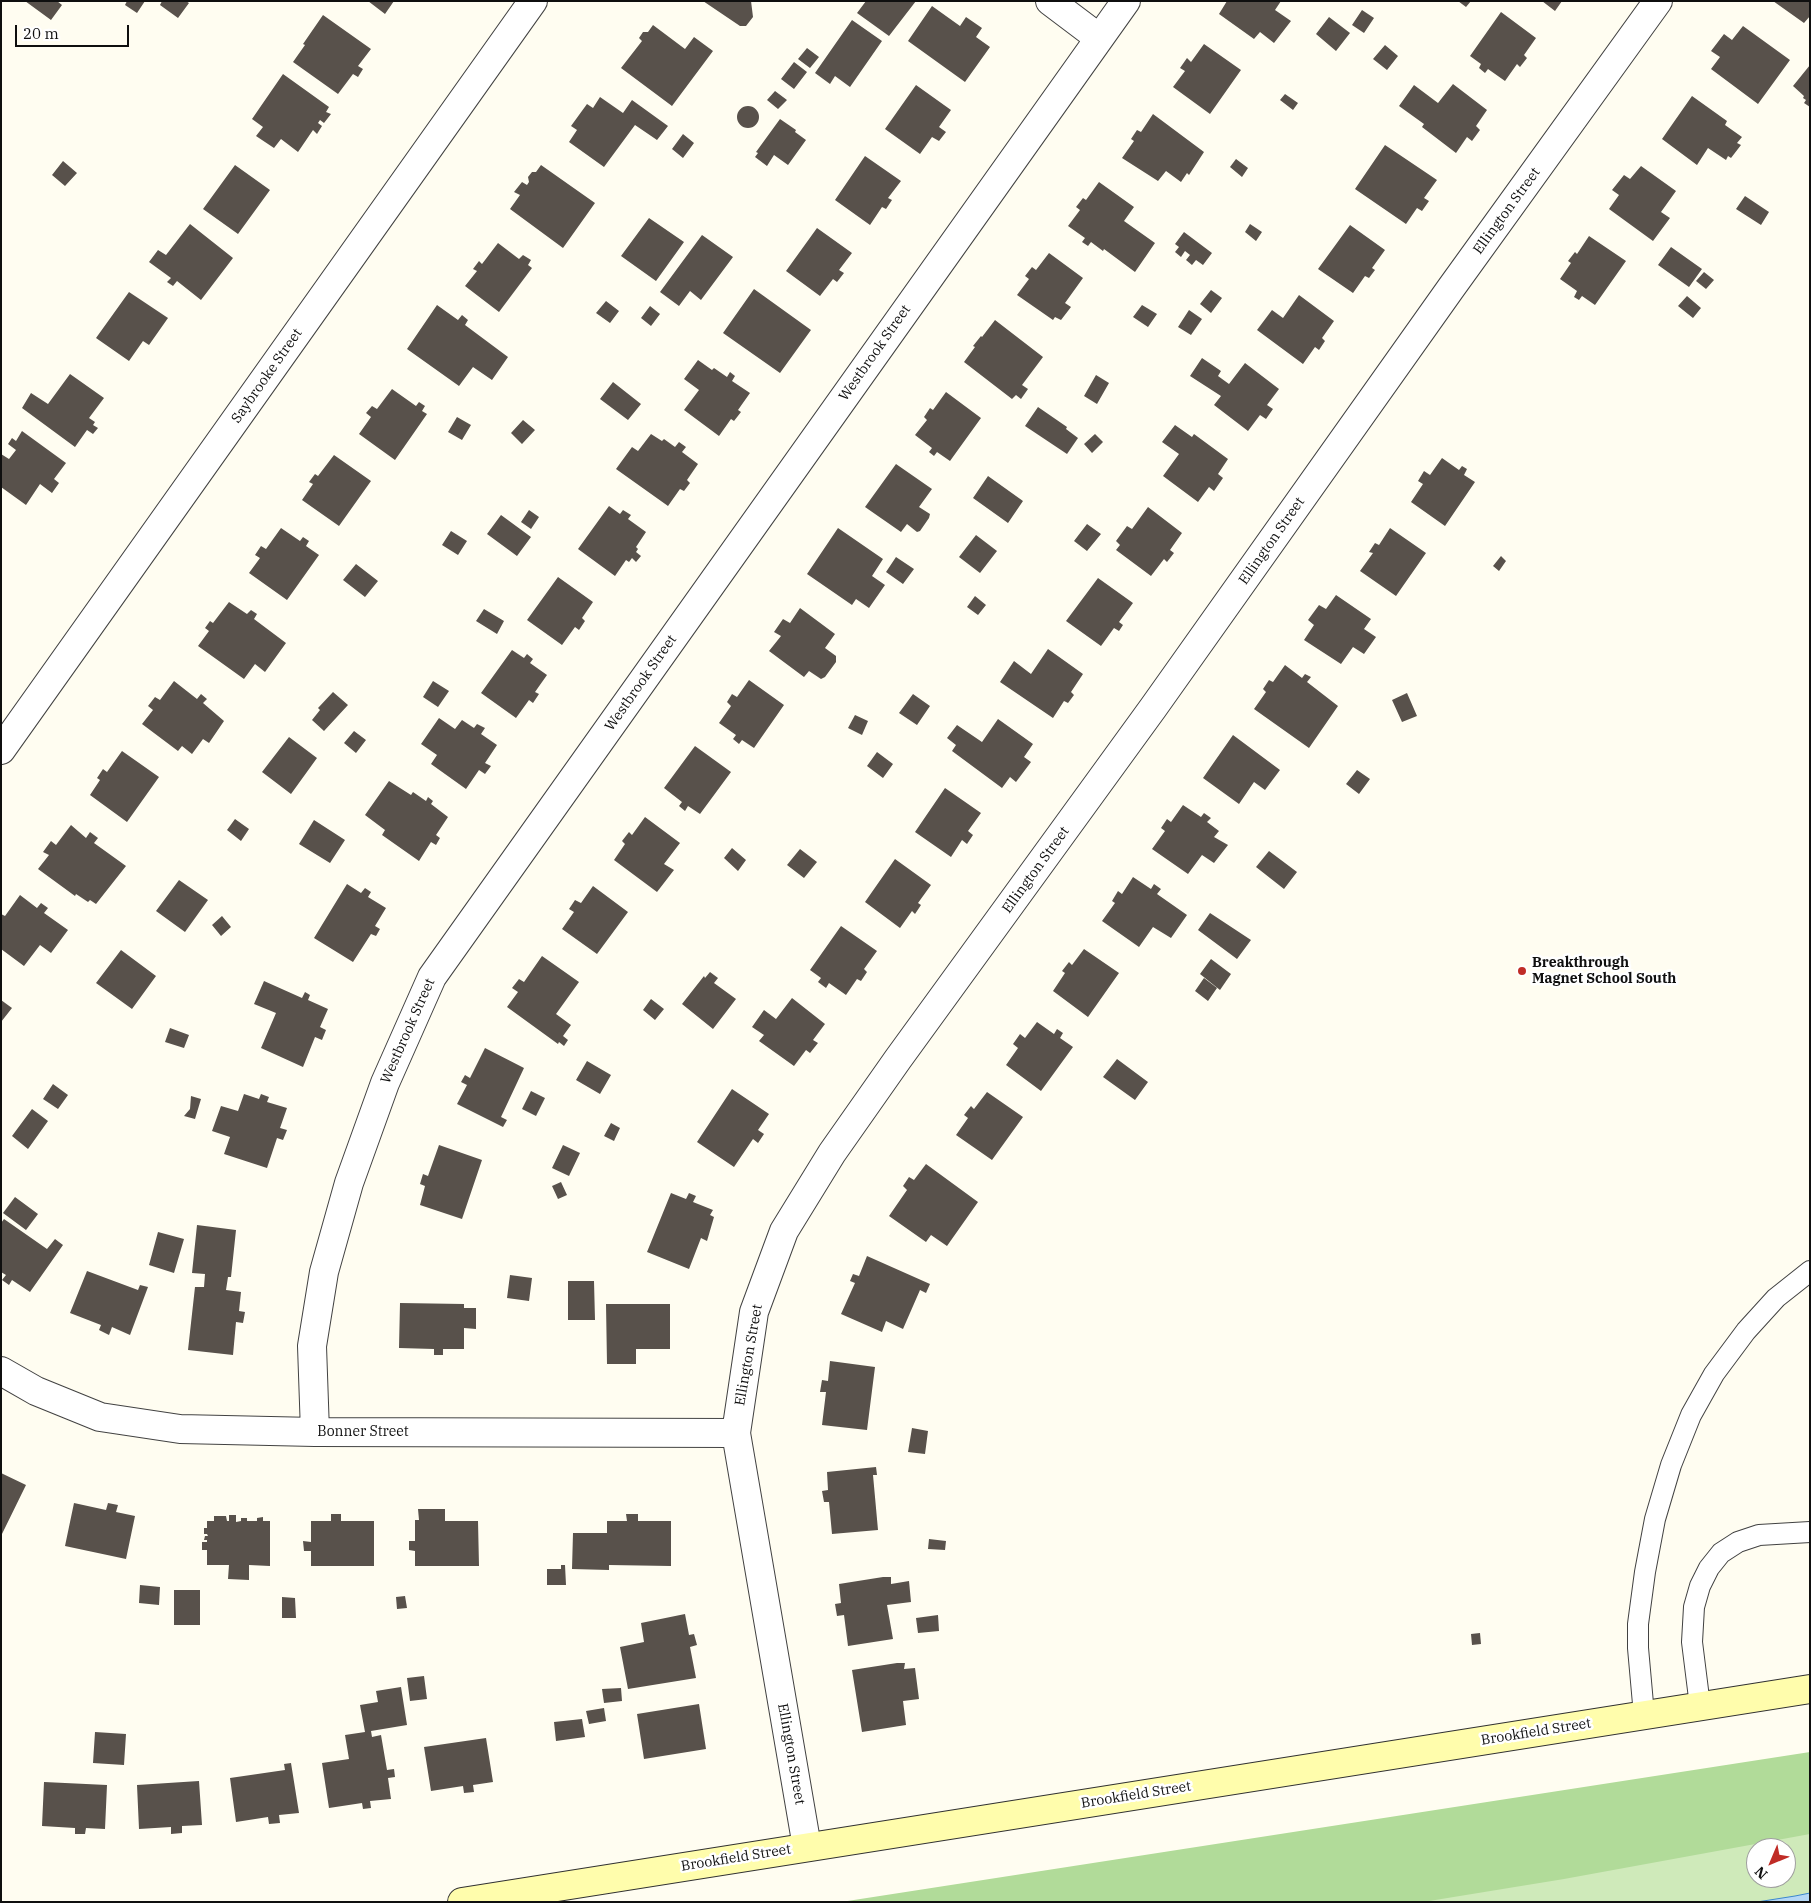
<!DOCTYPE html>
<style>
body{margin:0}
#map{position:relative;width:1811px;height:1903px;overflow:hidden;background:#fffdf1;font-family:"IBM Plex Serif",serif}
canvas{display:block}
.frame{position:absolute;inset:0;border:2px solid #0f0f0f;pointer-events:none}
.north{position:absolute;left:1746px;top:1838px;width:50px;height:50px;box-sizing:border-box;background:#fff;border:1px solid #9f9f9f;border-radius:50%;rotate:225deg;font-size:14px;font-weight:700;line-height:20px;text-align:center;color:#0f0f0f}
.north::after{content:'';display:block;margin:auto;width:18px;height:22px;background:#c02c26;clip-path:polygon(50% 0,100% 100%,50% 72%,0 100%)}
.scale{position:absolute;left:15px;top:25px;width:114px;height:22px;box-sizing:border-box;border:2px solid #0f0f0f;border-top:0;padding-left:6px;font-size:15px;line-height:18px;white-space:nowrap;color:#0f0f0f;-webkit-text-stroke:4px #fff;paint-order:stroke}
</style>
<div id="map">
<canvas width="1811" height="1903"></canvas>
<div class="frame"></div>
<div class="north">N</div>
<div class="scale">20 m</div>
</div>
<script>
const context = document.querySelector('canvas').getContext('2d');
context.lineJoin = 'round';
function paint(path, color) {
  context.fillStyle = color;
  context.fill(path, 'evenodd');
}
function poly(rows) {
  const path = new Path2D();
  for (const r of rows) {
    if (r.length === 3) {
      path.moveTo(r[0] + r[2], r[1]);
      path.arc(r[0], r[1], r[2], 0, 2 * Math.PI);
      continue;
    }
    path.moveTo(r[0], r[1]);
    for (let i = 2; i < r.length; i += 2) path.lineTo(r[i], r[i + 1]);
  }
  return path;
}
function trace(path, color, width, dash) {
  context.strokeStyle = color;
  context.lineWidth = width;
  context.lineCap = dash ? 'butt' : 'round';
  context.setLineDash(dash || []);
  context.stroke(path);
}
function label(font, color, halo, rows, align = 'center') {
  context.font = font + ' "IBM Plex Serif",serif';
  context.lineWidth = 5;
  context.setLineDash([]);
  context.textBaseline = 'middle';
  context.strokeStyle = halo;
  context.fillStyle = color;
  for (const [text, x, y, turn = 0] of rows) {
    context.save();
    context.translate(x, y);
    context.rotate((+turn || 0) * Math.PI / 180);
    context.textAlign = isNaN(turn) ? turn : align;
    if (halo) context.strokeText(text, 0, 0);
    context.fillText(text, 0, 0);
    context.restore();
  }
}
paint(poly([
 [1810,1769,1810,1902,946,1902],
 [1756,1848,1786,1848,1786,1878,1756,1878]
]), '#cfeaba');
paint(poly([
 [1810,1752,1810,1834,1564,1879,1423,1902,841,1902]
]), '#b1db99');
const water = poly([
 [1810,1893,1810,1902,1757,1902,1795,1896,1810,1893]
]);
paint(water, '#b5d8f6');
trace(water, '#3c87ce', 1);
paint(poly([
 [25,1,57,1,62,5,51,20],
 [127,1,145,1,137,13,125,5],
 [162,1,186,1,189,3,178,18,160,5],
 [368,1,394,1,385,14],
 [703,1,751,1,753,17,746,26,740,26],
 [866,1,916,1,889,36,857,13],
 [1227,1,1281,1,1275,10,1291,21,1274,43,1260,32,1254,39,1219,14],
 [1458,1,1471,1,1466,7],
 [1542,1,1562,1,1555,11],
 [1773,1,1810,1,1810,16,1804,23],
 [932,6,960,26,966,17,982,28,976,37,990,47,965,82,908,41],
 [1362,10,1374,18,1364,33,1352,25],
 [1501,12,1536,38,1524,55,1527,58,1520,67,1517,64,1505,81,1488,69,1485,73,1479,68,1481,64,1470,56],
 [323,15,371,49,358,66,363,69,358,77,353,74,338,94,293,62,305,45,303,44],
 [1329,17,1350,33,1336,51,1316,34],
 [852,20,882,41,850,87,835,76,830,84,815,73],
 [653,25,685,49,694,37,713,51,672,106,621,68,642,41,639,38,643,32,648,32],
 [1743,26,1790,60,1758,104,1711,69,1720,57,1711,51,1724,34,1732,40],
 [1204,44,1241,70,1210,114,1173,87,1185,71,1180,68,1187,58,1191,62],
 [1385,45,1398,56,1387,70,1373,59],
 [807,48,819,57,810,68,798,59],
 [794,62,807,72,794,89,781,79],
 [1810,65,1810,107,1804,103,1806,100,1803,98,1804,96,1793,86],
 [283,74,329,107,326,112,331,114,324,123,320,120,318,123,322,126,317,134,313,130,298,152,281,139,274,148,256,136,263,127,252,119],
 [1453,84,1487,110,1476,126,1480,130,1472,141,1467,137,1456,153,1422,127,1424,124,1399,106,1414,85,1438,103],
 [916,85,951,110,939,127,946,132,939,141,932,137,920,154,885,129],
 [775,91,787,100,778,109,767,100],
 [1285,94,1298,103,1293,110,1280,100],
 [1692,96,1727,121,1725,125,1742,137,1737,143,1741,145,1731,158,1728,156,1726,160,1708,148,1697,165,1662,139],
 [600,97,623,113,632,100,668,126,657,140,635,125,604,167,569,142,577,130,571,126,587,104,593,108],
 [748,117,11],
 [1153,114,1204,152,1189,175,1187,173,1181,182,1166,171,1158,181,1122,158,1134,141,1131,139,1137,130,1141,132],
 [780,119,796,130,795,132,806,140,788,165,774,155,767,166,755,157,758,153,756,152],
 [683,134,694,143,683,158,672,149],
 [1385,145,1437,180,1424,198,1429,201,1422,211,1417,208,1406,224,1355,189],
 [865,156,901,181,888,198,892,200,886,209,882,207,870,225,835,200],
 [1236,159,1248,168,1242,177,1230,167],
 [63,161,77,173,65,186,52,175],
 [235,165,270,190,238,234,203,209],
 [541,165,595,203,563,248,510,209,520,195,514,192,522,182,527,185,529,182,528,177,532,172,536,172],
 [1641,166,1676,191,1661,212,1670,218,1653,241,1609,209,1619,195,1612,190,1624,175,1630,179],
 [1099,182,1134,207,1124,221,1155,243,1135,272,1104,249,1103,251,1091,242,1088,246,1082,242,1085,238,1068,226,1080,210,1076,207,1083,198,1086,200],
 [1745,196,1769,212,1761,225,1736,209],
 [649,218,684,242,656,281,621,256],
 [190,224,233,258,201,300,177,281,173,286,167,282,171,278,149,262,158,250,166,255],
 [1250,224,1262,232,1256,241,1245,232],
 [1350,225,1385,250,1372,268,1375,270,1369,278,1365,276,1353,293,1318,269],
 [817,228,852,253,839,270,844,273,837,282,833,279,820,296,786,271],
 [1184,232,1212,253,1203,265,1196,260,1192,265,1186,260,1190,255,1185,251,1181,257,1175,252,1179,247,1175,244],
 [702,235,733,257,701,300,690,291,679,306,660,292],
 [1589,236,1626,261,1595,305,1582,296,1579,300,1574,297,1577,291,1560,279,1571,263,1568,261,1575,252,1577,254],
 [498,243,519,259,523,255,531,260,528,265,532,268,499,312,465,286,477,271,473,269,479,261,482,264],
 [1671,247,1702,269,1689,287,1658,265],
 [1049,253,1083,278,1065,303,1071,307,1061,320,1055,317,1053,320,1017,295,1029,279,1025,276,1032,267,1036,270],
 [1704,272,1714,280,1706,289,1696,281],
 [754,289,811,330,780,373,723,333],
 [1211,290,1222,298,1211,313,1200,304],
 [129,292,168,318,149,345,143,341,129,361,96,338],
 [1299,295,1334,321,1322,338,1325,341,1319,350,1315,347,1303,364,1257,330,1272,310,1283,318],
 [1687,296,1701,308,1693,318,1678,306],
 [606,301,619,311,610,323,596,313],
 [437,305,458,320,462,315,468,320,465,325,508,357,492,380,473,367,459,386,407,349],
 [1142,305,1157,314,1148,327,1133,317],
 [650,306,660,314,651,326,641,318],
 [1189,310,1202,319,1191,335,1178,327],
 [995,320,1043,357,1022,385,1028,389,1021,399,1016,395,1012,399,964,362,975,347,973,346,981,336,982,337],
 [1202,358,1221,371,1218,376,1229,384,1245,363,1279,389,1267,405,1273,409,1266,419,1260,415,1248,431,1214,405,1221,396,1190,376],
 [698,360,712,370,714,368,727,377,730,372,735,376,732,381,750,393,738,410,741,412,734,421,731,419,719,436,684,410,699,390,684,379],
 [70,374,104,398,89,418,95,422,93,425,98,428,93,434,87,430,75,447,22,408,31,393,48,404],
 [1096,375,1109,383,1097,404,1084,396],
 [613,382,641,404,628,420,600,399],
 [392,389,416,406,419,402,425,406,422,411,427,414,395,460,359,434,371,417,366,413,372,406,377,409],
 [946,392,981,418,950,461,937,452,934,456,929,452,932,448,915,435,927,420,924,417,930,408,933,410],
 [1038,407,1067,427,1066,429,1078,438,1067,454,1025,426],
 [457,417,471,425,462,440,448,432],
 [523,420,535,430,522,444,511,433],
 [1175,425,1192,437,1194,434,1228,459,1218,474,1223,478,1214,491,1209,487,1198,502,1163,476,1179,454,1162,442],
 [22,431,66,463,54,479,59,483,52,493,40,484,26,505,1,487,1,454,9,459,16,450,8,444,12,438,16,441],
 [651,434,662,441,664,439,675,447,679,442,686,447,682,452,698,464,687,480,690,483,684,491,680,489,668,506,616,469,632,447,638,451],
 [1095,434,1103,442,1092,453,1084,444],
 [334,455,371,481,339,526,302,500,313,484,309,482,315,474,318,476],
 [1442,458,1459,470,1462,466,1467,469,1464,475,1475,482,1445,526,1411,502,1423,484,1418,481,1424,471,1430,475],
 [896,464,932,489,919,507,930,514,929,518,920,531,917,532,907,524,901,532,865,507],
 [988,476,1023,501,1008,523,973,498],
 [609,506,620,514,623,510,631,515,628,519,646,532,636,547,638,549,636,552,641,556,636,562,632,558,629,562,626,560,615,576,578,549],
 [1148,507,1182,533,1170,550,1174,553,1167,562,1164,559,1151,576,1116,550,1120,545,1116,541,1127,526,1132,529],
 [529,510,539,517,531,529,521,522],
 [501,515,531,537,517,556,487,534],
 [1087,524,1101,534,1087,551,1074,541],
 [281,528,300,541,303,537,309,541,306,546,319,555,287,600,249,573,260,558,255,555,261,546,266,549],
 [838,528,883,559,872,576,885,585,869,608,856,599,852,605,807,574],
 [1390,528,1426,553,1396,596,1360,571,1373,553,1369,552,1375,543,1379,545],
 [451,531,467,541,458,555,442,545],
 [976,535,997,551,980,573,959,557],
 [1501,556,1506,561,1499,571,1493,566],
 [896,557,914,569,903,584,886,572],
 [356,564,378,581,365,597,343,580],
 [558,577,593,602,582,618,585,621,579,630,575,627,562,645,527,620],
 [1098,578,1133,603,1119,622,1123,625,1119,631,1114,628,1101,646,1066,621],
 [1336,595,1371,619,1364,629,1376,637,1364,654,1353,647,1341,664,1304,640,1314,625,1308,620,1319,605,1326,609],
 [975,596,986,605,978,615,967,607],
 [229,602,247,614,251,610,257,614,254,619,286,643,265,672,255,664,244,679,198,646,209,631,205,628,210,621,213,623],
 [800,608,835,634,825,648,836,656,836,662,825,677,821,679,809,671,804,677,769,651,781,636,774,632,783,619,790,623],
 [484,609,504,621,497,634,476,621],
 [1048,649,1083,674,1071,692,1074,695,1068,703,1064,701,1053,718,1000,682,1014,661,1031,674],
 [512,650,524,658,527,654,533,659,530,663,547,675,535,692,539,694,533,703,529,700,516,718,481,693],
 [1285,665,1302,678,1305,674,1311,677,1307,682,1338,706,1309,748,1254,709,1266,692,1263,689,1269,680,1273,682],
 [749,680,784,705,754,748,742,740,739,744,733,739,736,735,719,723,731,706,727,702,732,694,737,697],
 [174,681,197,699,201,694,207,699,203,703,224,721,209,743,203,739,192,754,182,746,178,751,142,724,153,710,148,706,155,697,160,700],
 [433,681,449,691,438,707,423,697],
 [333,692,348,705,324,731,312,720,320,710,318,708],
 [1407,693,1417,716,1402,722,1392,700],
 [913,694,930,706,917,725,899,713],
 [855,715,868,721,862,735,848,728],
 [439,718,455,729,462,720,474,728,477,724,485,728,481,734,497,745,485,763,491,766,485,774,479,770,466,789,431,764,437,755,421,744],
 [998,719,1033,744,1024,757,1031,762,1016,782,1010,777,1002,788,952,751,956,745,947,738,957,725,982,742],
 [354,731,366,740,356,753,344,743],
 [1233,735,1280,770,1265,790,1254,782,1239,804,1203,778],
 [289,737,317,758,291,794,262,772],
 [695,746,731,772,700,814,688,806,685,811,679,806,682,802,664,788],
 [122,751,159,777,127,822,90,795,100,780,97,778,103,769,107,772],
 [877,752,893,764,883,778,867,766],
 [1357,770,1370,779,1359,794,1346,784],
 [389,781,411,795,413,792,426,801,428,797,433,801,431,804,448,817,436,835,440,838,436,845,431,842,419,861,382,835,385,830,365,815],
 [945,788,981,813,968,831,973,835,967,844,962,840,951,857,915,832],
 [1183,805,1201,817,1204,813,1211,818,1207,822,1219,831,1214,837,1228,845,1214,863,1202,855,1188,874,1152,849,1165,831,1161,828,1167,819,1171,822],
 [645,817,680,843,664,864,674,870,657,892,614,860,625,844,622,841,629,832,632,835],
 [235,819,249,829,241,841,227,830],
 [314,820,345,840,330,863,299,844],
 [71,825,86,838,90,832,98,838,94,843,126,866,96,904,90,900,88,902,76,894,75,896,38,869,49,855,43,852,51,841,56,845],
 [732,848,746,860,738,871,724,858],
 [800,849,817,862,804,878,787,865],
 [1269,851,1297,872,1284,889,1256,867],
 [895,859,931,885,918,903,921,905,915,914,912,911,900,928,865,902],
 [1133,877,1151,889,1154,884,1161,889,1157,894,1187,915,1171,938,1153,927,1139,947,1102,921,1115,903,1112,901,1118,891,1122,894],
 [179,880,208,900,185,932,156,911],
 [347,884,361,893,365,888,371,892,368,897,386,908,375,926,380,929,376,936,371,934,353,962,314,938],
 [593,886,628,912,597,954,562,929,574,912,569,909,575,900,581,903],
 [20,895,37,908,41,903,48,908,44,913,68,930,51,953,40,945,24,966,1,949,1,914,5,916],
 [1210,913,1251,940,1237,959,1198,930],
 [222,916,231,927,221,936,212,925],
 [841,926,877,951,864,969,867,972,861,981,857,979,846,995,829,983,826,988,818,982,821,978,810,970],
 [1084,949,1119,973,1088,1017,1053,991,1065,973,1062,971,1069,962,1072,965],
 [121,950,156,976,132,1009,96,983],
 [542,956,579,982,556,1014,571,1025,563,1036,568,1040,564,1046,559,1042,558,1044,507,1007,518,992,512,988,519,979,524,982],
 [1211,959,1231,974,1220,990,1200,974],
 [710,972,718,978,714,983,736,999,713,1029,682,1004,704,976,705,978],
 [1204,978,1217,988,1208,1001,1195,991],
 [264,981,302,998,305,992,310,995,308,1000,328,1009,320,1027,326,1030,322,1040,315,1037,303,1067,261,1048,276,1013,254,1004],
 [792,998,825,1024,813,1040,818,1043,810,1053,806,1050,794,1066,759,1041,764,1035,752,1027,764,1010,776,1019],
 [651,999,664,1009,655,1020,643,1010],
 [1,1000,12,1008,1,1022],
 [1037,1022,1054,1034,1057,1029,1063,1033,1060,1038,1073,1047,1041,1091,1006,1065,1018,1048,1013,1044,1020,1034,1025,1038],
 [170,1028,189,1035,184,1048,165,1042],
 [485,1048,524,1068,501,1117,507,1120,503,1127,457,1104,467,1085,461,1082,465,1075,470,1078],
 [1117,1059,1148,1082,1135,1100,1103,1077],
 [587,1061,611,1075,600,1094,576,1080],
 [53,1084,68,1095,58,1109,43,1099],
 [732,1089,769,1114,758,1130,764,1134,758,1143,753,1139,734,1167,697,1142],
 [531,1091,545,1098,536,1116,522,1109],
 [987,1092,1023,1117,992,1160,956,1135,968,1118,964,1115,971,1106,974,1109],
 [244,1094,259,1099,261,1094,269,1097,267,1102,287,1108,280,1128,287,1130,283,1140,277,1138,267,1168,224,1154,230,1137,212,1131,221,1106,238,1111],
 [191,1096,201,1099,195,1119,184,1116,190,1109],
 [32,1109,48,1121,28,1149,12,1136],
 [611,1123,620,1128,614,1141,604,1136],
 [439,1145,482,1160,462,1219,420,1205,425,1186,420,1184,423,1174,428,1176],
 [563,1145,580,1153,569,1176,552,1168],
 [926,1164,978,1202,947,1246,931,1235,926,1242,889,1216,907,1190,903,1186,909,1177,914,1180],
 [561,1182,567,1195,558,1199,552,1186],
 [671,1193,686,1199,689,1193,696,1196,693,1202,713,1210,710,1215,714,1217,707,1241,701,1238,689,1269,647,1252],
 [15,1197,38,1214,26,1230,3,1213],
 [4,1219,47,1249,55,1239,63,1245,30,1292,12,1280,9,1285,2,1280,6,1275,1,1272,1,1223],
 [197,1225,236,1230,231,1277,228,1277,226,1290,241,1292,239,1311,245,1312,243,1323,236,1322,233,1355,188,1350,195,1287,204,1287,205,1274,192,1273],
 [158,1232,184,1239,174,1273,149,1265],
 [867,1256,930,1284,926,1293,920,1290,903,1329,886,1321,882,1332,841,1314,855,1283,850,1281,853,1274,859,1276],
 [87,1271,138,1290,140,1285,148,1287,130,1335,112,1327,109,1335,99,1330,101,1325,70,1313],
 [510,1275,532,1278,529,1301,507,1298],
 [568,1281,594,1281,595,1320,568,1320],
 [400,1303,464,1304,464,1308,476,1308,476,1329,464,1328,464,1349,443,1349,443,1355,434,1355,434,1349,399,1348],
 [606,1304,670,1304,670,1349,636,1349,636,1364,607,1364],
 [830,1361,875,1367,867,1430,822,1425,826,1392,820,1392,822,1380,828,1381],
 [912,1428,928,1431,925,1454,908,1452],
 [876,1467,877,1475,873,1475,878,1530,832,1534,829,1502,824,1502,822,1491,828,1490,827,1472],
 [1,1473,26,1485,1,1536],
 [74,1503,106,1510,108,1503,118,1505,116,1512,135,1516,126,1559,65,1546],
 [418,1509,445,1509,445,1521,478,1521,479,1566,415,1566,415,1551,409,1550,409,1541,415,1541,415,1520,419,1520],
 [331,1514,341,1514,341,1521,374,1521,374,1566,311,1566,311,1551,304,1551,303,1541,311,1542,311,1521,331,1521],
 [626,1514,638,1514,638,1521,671,1521,671,1566,609,1565,609,1570,572,1569,573,1533,607,1533,607,1521,627,1521],
 [229,1515,236,1515,236,1522,241,1521,241,1518,247,1518,247,1521,257,1521,257,1518,263,1517,263,1521,270,1521,270,1566,249,1565,249,1580,228,1579,229,1565,207,1565,207,1550,202,1550,202,1542,207,1542,207,1540,204,1540,205,1536,208,1536,207,1534,204,1534,204,1528,207,1528,207,1521,214,1521,214,1516,226,1516,227,1521,229,1521],
 [929,1539,946,1541,945,1550,928,1549],
 [561,1565,565,1565,566,1585,547,1585,547,1569,561,1569],
 [883,1577,891,1577,891,1584,909,1581,911,1602,887,1605,893,1639,848,1646,844,1615,837,1616,835,1604,841,1603,839,1584],
 [140,1585,160,1587,159,1605,139,1603],
 [174,1590,200,1590,200,1625,174,1625],
 [405,1596,407,1608,397,1609,396,1597],
 [282,1597,295,1598,296,1618,282,1618],
 [685,1614,689,1635,694,1634,697,1645,690,1647,696,1678,628,1689,620,1647,644,1642,641,1623],
 [938,1615,939,1631,918,1633,916,1618],
 [1480,1633,1481,1644,1472,1645,1471,1634],
 [897,1663,905,1663,904,1669,915,1668,919,1699,903,1701,906,1725,862,1732,852,1670],
 [424,1676,427,1699,410,1701,407,1678],
 [401,1687,407,1725,371,1731,372,1737,381,1735,387,1770,394,1769,395,1777,388,1778,391,1799,370,1801,371,1808,363,1809,362,1803,329,1808,322,1763,349,1759,345,1735,365,1732,360,1705,378,1702,376,1691],
 [621,1688,622,1701,604,1703,602,1689],
 [699,1704,706,1749,644,1759,637,1714],
 [604,1708,606,1721,589,1724,586,1711],
 [582,1719,585,1737,556,1741,554,1722],
 [95,1732,126,1734,124,1765,93,1763],
 [486,1738,493,1782,473,1785,474,1792,464,1793,463,1786,431,1791,424,1747],
 [291,1763,299,1813,279,1815,280,1823,269,1824,268,1817,236,1822,230,1778,285,1770,284,1764],
 [199,1781,202,1825,182,1826,182,1833,171,1834,171,1827,139,1829,137,1785],
 [44,1782,107,1785,105,1829,86,1828,85,1834,75,1834,75,1828,42,1826]
]), '#58514b');
const lane = poly([
 [1700,1706,1692,1642,1694,1607,1700,1586,1709,1568,1721,1553,1738,1542,1759,1535,1810,1532],
 [1644,1715,1638,1648,1638,1624,1645,1572,1655,1519,1671,1465,1691,1415,1714,1374,1746,1331,1776,1298,1810,1271]
]);
const street = poly([
 [1050,1,1099,38],
 [1,750,533,1],
 [1,1371,36,1391,100,1417,180,1429,315,1432,736,1433],
 [315,1432,312,1346,324,1272,349,1183,385,1083,432,977,1126,1],
 [807,1847,736,1433,754,1312,784,1231,832,1153,898,1059,1153,708,1451,288,1658,1]
]);
const secondary = poly([
 [462,1902,1810,1689]
]);
trace(lane, '#424242', 22);
trace(street, '#424242', 30);
trace(secondary, '#313131', 30);
trace(lane, '#fff', 20);
trace(street, '#fff', 28);
trace(secondary, '#fffdac', 28);
for (const [x, y, r, color] of [
 [1522,971,5,"#c02c26"]
]) {
  const dot = new Path2D();
  dot.arc(x, y, r, 0, 2 * Math.PI);
  context.fillStyle = color;
  context.fill(dot);
  trace(dot, '#fff', 2);
}
label('14px', '#0f0f0f', '#fff', [
 ["Ellington Street",1507,211,-54],
 ["Westbrook Street",875,353,-55],
 ["Saybrooke Street",267,376,-55],
 ["Ellington Street",1272,541,-55],
 ["Westbrook Street",641,683,-55],
 ["Ellington Street",1036,870,-54],
 ["Westbrook Street",408,1031,-66],
 ["Ellington Street",749,1355,-80],
 ["Bonner Street",363,1432],
 ["Brookfield Street",1536,1732,-9],
 ["Ellington Street",791,1754,80],
 ["Brookfield Street",1136,1795,-9],
 ["Brookfield Street",736,1858,-9]
]);
label('bold 14px', '#0f0f0f', '#fff', [
 ["Breakthrough",1532,963],
 ["Magnet School South",1532,979]
], 'left');
</script>
